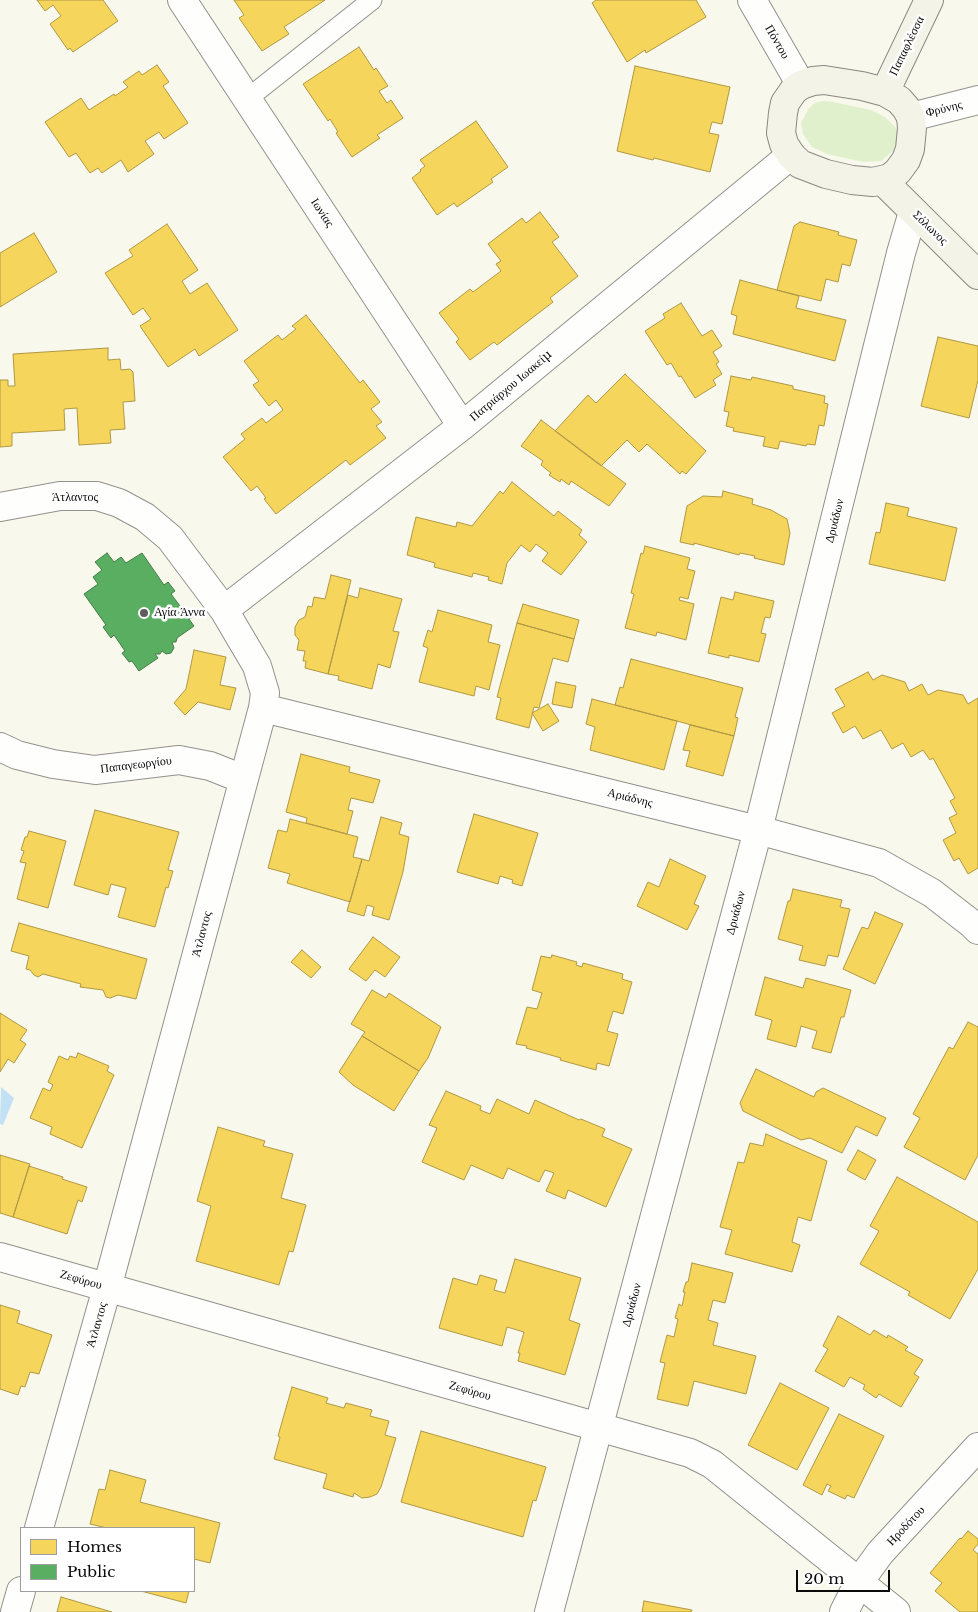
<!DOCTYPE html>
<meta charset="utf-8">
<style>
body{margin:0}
#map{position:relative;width:978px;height:1612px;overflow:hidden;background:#f9f8ed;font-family:"Libre Baskerville",serif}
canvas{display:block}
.legend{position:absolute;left:20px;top:1527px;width:175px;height:65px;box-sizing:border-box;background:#fff;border:1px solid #9d9d9d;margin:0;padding:6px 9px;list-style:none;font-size:15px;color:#0a0a0a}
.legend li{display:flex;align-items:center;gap:10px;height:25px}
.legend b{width:25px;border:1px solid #9d9d9d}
.scale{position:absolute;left:796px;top:1570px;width:94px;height:22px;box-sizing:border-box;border:2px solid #0a0a0a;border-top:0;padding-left:6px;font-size:15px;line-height:18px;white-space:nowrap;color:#0a0a0a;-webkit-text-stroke:4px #fff;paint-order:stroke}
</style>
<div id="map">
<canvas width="978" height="1612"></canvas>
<ul class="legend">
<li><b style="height:14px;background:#f6d55c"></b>Homes</li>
<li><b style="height:14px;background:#5aae61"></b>Public</li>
</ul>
<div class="scale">20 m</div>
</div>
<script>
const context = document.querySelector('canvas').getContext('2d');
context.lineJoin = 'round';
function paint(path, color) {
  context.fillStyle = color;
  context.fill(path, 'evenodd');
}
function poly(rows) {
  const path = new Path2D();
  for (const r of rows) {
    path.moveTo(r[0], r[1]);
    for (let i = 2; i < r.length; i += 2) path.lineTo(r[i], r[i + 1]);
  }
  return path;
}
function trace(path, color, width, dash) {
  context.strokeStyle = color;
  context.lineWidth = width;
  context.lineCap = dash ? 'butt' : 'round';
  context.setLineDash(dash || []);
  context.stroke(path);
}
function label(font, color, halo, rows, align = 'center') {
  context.font = font + ' "Libre Baskerville",serif';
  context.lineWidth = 5;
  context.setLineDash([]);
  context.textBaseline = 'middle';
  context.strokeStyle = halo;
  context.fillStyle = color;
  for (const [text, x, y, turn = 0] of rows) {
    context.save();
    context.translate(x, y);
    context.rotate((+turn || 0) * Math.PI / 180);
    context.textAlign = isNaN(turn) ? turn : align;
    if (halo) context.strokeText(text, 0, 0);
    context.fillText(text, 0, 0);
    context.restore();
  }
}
paint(poly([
 [823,101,833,102,871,110,885,117,896,128,898,134,896,144,892,152,881,161,863,162,827,154,812,147,803,134,801,123,809,108,815,103]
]), '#e0f0cc');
paint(poly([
 [1,1087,14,1098,3,1125,0,1124]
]), '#c2e1f5');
const homes = poly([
 [37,0,103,0,118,21,73,52,70,48,68,50,50,24,61,16,53,5,45,11,37,0],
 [234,0,325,0,284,27,289,34,262,51,239,18,244,15,234,0],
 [696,0,706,17,646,53,645,50,627,62,592,3,596,0,696,0],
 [359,47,374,70,376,68,388,86,379,91,387,103,391,100,403,118,377,135,380,138,352,157,336,133,338,132,330,119,328,121,303,84,359,47],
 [157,65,169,82,163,86,188,123,164,139,159,132,145,141,154,154,128,172,121,160,102,173,98,168,90,173,76,153,69,157,45,122,81,98,89,110,114,94,115,96,128,87,123,82,139,71,142,75,157,65],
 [635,66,730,87,722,124,712,122,709,133,719,135,710,172,654,158,653,160,617,151,635,66],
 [476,121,508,167,491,179,493,182,457,207,454,203,437,215,412,178,421,171,420,170,425,166,420,160,476,121],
 [540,212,559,237,552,242,578,276,550,298,553,302,497,345,494,342,470,360,456,342,459,339,439,313,470,289,473,292,501,271,496,264,501,261,488,244,522,218,526,223,540,212],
 [800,222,839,232,838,235,857,240,850,266,842,264,838,282,826,279,821,301,777,290,794,226,800,222],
 [167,224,198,270,182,281,190,294,207,283,238,330,199,356,195,349,168,367,140,326,151,319,143,308,133,315,105,273,133,256,129,250,167,224],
 [34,233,57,272,0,307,0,253,34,233],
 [740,280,799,296,796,308,846,320,835,361,733,334,737,316,731,314,740,280],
 [681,303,702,336,712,330,722,346,713,352,719,362,716,364,722,374,713,380,716,385,695,398,681,376,679,377,671,363,667,365,645,331,665,318,663,314,681,303],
 [306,315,360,383,363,380,380,402,371,409,382,422,376,426,386,438,350,465,346,460,276,514,264,499,266,498,257,486,251,491,223,457,245,439,241,434,262,418,266,423,283,410,276,400,269,406,253,385,259,381,244,361,278,335,282,340,296,329,292,326,306,315],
 [938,337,978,346,978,380,969,418,921,406,938,337],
 [108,348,108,360,120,359,121,370,130,369,133,372,135,401,123,402,125,429,110,430,111,443,79,445,77,408,64,409,65,430,12,433,12,446,0,447,0,380,8,380,8,386,15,386,13,354,108,348],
 [625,374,706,451,686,474,682,471,680,474,647,444,639,452,627,440,601,466,555,431,588,395,596,403,625,374],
 [731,376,751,380,752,377,793,386,793,389,825,396,824,403,828,404,824,426,819,425,815,445,807,444,806,446,780,441,778,449,763,446,765,437,733,431,734,428,726,426,729,412,724,411,731,376],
 [541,420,626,484,609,506,571,481,569,485,561,479,560,482,549,475,551,473,541,465,543,461,521,446,541,420],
 [512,482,554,516,558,511,582,530,579,535,587,542,561,575,542,561,548,553,536,544,530,552,521,545,507,563,502,584,488,580,489,577,473,573,472,577,434,567,435,563,407,555,416,517,456,527,457,522,472,526,500,491,503,494,512,482],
 [723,491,753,499,752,504,771,510,787,519,790,533,784,565,754,558,755,556,740,553,739,555,694,543,694,545,680,542,687,506,703,496,722,497,723,491],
 [886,503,909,508,907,516,957,528,945,581,869,564,876,532,880,533,886,503],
 [645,546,690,558,687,569,695,571,688,599,680,597,679,600,694,604,686,640,657,632,656,636,625,628,634,594,631,593,641,553,643,554,645,546],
 [331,575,351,580,328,674,305,668,306,661,303,661,305,651,297,650,299,640,295,635,295,627,299,620,305,617,308,606,312,607,314,597,325,599,331,575],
 [360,588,402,599,393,631,399,632,390,668,378,664,372,689,338,680,339,676,328,674,348,595,358,598,360,588],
 [735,592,774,601,770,618,765,617,761,633,766,634,759,662,729,655,729,658,708,653,721,597,733,600,735,592],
 [523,604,579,620,574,639,517,623,523,604],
 [438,610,492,625,488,642,500,645,489,690,476,686,474,696,419,682,428,648,423,646,428,630,432,632,438,610],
 [517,623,574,639,568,662,553,658,539,708,534,707,529,728,496,719,501,698,497,697,517,623],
 [194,650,226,657,220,685,236,688,230,710,198,702,185,715,174,703,186,689,194,650],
 [631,659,743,688,735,717,738,718,734,736,615,705,620,687,623,688,631,659],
 [868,672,873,680,882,675,905,682,909,691,922,684,928,695,938,690,963,695,968,704,978,698,978,868,968,874,959,858,954,861,943,840,956,833,949,818,957,814,950,801,955,798,933,758,930,760,923,750,911,757,903,743,892,749,881,730,863,739,855,726,843,733,832,713,845,706,835,689,868,672],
 [556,682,576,686,572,708,552,704,556,682],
 [592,699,677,721,664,770,590,750,595,727,586,724,592,699],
 [548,704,559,721,543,731,532,713,548,704],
 [690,725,734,736,723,776,686,766,690,751,683,750,690,725],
 [301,754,350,767,349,772,380,780,373,803,351,798,348,810,353,811,347,834,306,823,307,818,286,812,301,754],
 [95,810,179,832,168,870,173,871,168,888,166,887,155,927,118,917,126,888,111,884,108,895,74,885,95,810],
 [474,814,538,833,522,886,512,883,513,880,500,876,498,884,457,872,474,814],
 [381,817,402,823,399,834,409,837,403,872,389,920,372,915,374,907,367,905,364,916,347,911,362,859,369,861,381,817],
 [290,819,358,837,353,857,362,859,350,902,287,883,290,874,268,868,278,830,287,832,290,819],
 [29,831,66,841,48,908,17,899,26,863,20,862,24,851,21,850,25,837,27,837,29,831],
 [670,859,706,876,694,904,699,906,687,930,637,906,648,882,659,887,670,859],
 [793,889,842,900,840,907,850,909,838,957,828,955,825,966,799,960,803,946,778,939,788,901,790,901,793,889],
 [875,912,903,924,875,984,843,969,862,927,868,929,875,912],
 [19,923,147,959,136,999,118,995,110,998,106,997,103,990,80,987,81,984,43,974,38,977,34,975,30,970,26,969,29,956,11,951,19,923],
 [373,937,400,957,385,977,375,970,366,981,349,969,373,937],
 [302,950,321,967,311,978,291,962,302,950],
 [552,955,577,962,576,965,582,967,583,963,623,974,622,979,632,982,623,1014,613,1011,607,1031,618,1034,609,1066,597,1063,596,1070,560,1060,561,1058,526,1048,527,1046,516,1044,527,1007,537,1009,542,993,532,990,541,956,551,958,552,955],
 [765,977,803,988,806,978,851,990,844,1017,841,1017,831,1053,812,1048,817,1031,801,1026,796,1047,767,1039,772,1020,755,1015,765,977],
 [372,990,386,998,389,993,441,1027,428,1058,419,1071,362,1036,365,1032,351,1024,372,990],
 [0,1013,27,1030,20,1040,26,1044,14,1063,8,1059,0,1072,0,1013],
 [968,1022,978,1027,978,1155,965,1180,904,1147,920,1118,913,1114,949,1047,953,1049,968,1022],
 [362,1036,419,1071,394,1111,353,1085,339,1072,362,1036],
 [78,1053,109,1066,107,1071,114,1075,82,1148,50,1134,52,1127,30,1118,43,1088,50,1091,53,1085,48,1082,59,1056,68,1060,70,1056,76,1058,78,1053],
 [756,1069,814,1097,816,1092,823,1088,886,1118,877,1136,856,1126,842,1153,810,1138,801,1140,743,1111,740,1103,756,1069],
 [446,1091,481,1106,480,1110,490,1114,497,1099,529,1114,535,1100,579,1120,581,1119,605,1129,602,1136,632,1149,606,1207,568,1190,565,1199,546,1191,554,1173,545,1170,539,1182,508,1168,503,1179,471,1165,464,1180,422,1162,437,1128,429,1125,446,1091],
 [218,1127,265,1141,263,1146,293,1154,281,1198,306,1205,293,1252,289,1251,279,1285,196,1261,211,1206,197,1201,218,1127],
 [766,1134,827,1161,811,1221,798,1217,792,1242,800,1245,792,1272,725,1254,732,1230,720,1227,738,1162,744,1163,750,1143,763,1146,766,1134],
 [858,1150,876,1160,865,1180,847,1170,858,1150],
 [0,1155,30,1164,13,1217,0,1213,0,1155],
 [29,1166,63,1177,62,1179,87,1187,82,1202,78,1200,67,1234,13,1217,29,1166],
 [897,1177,978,1222,978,1269,950,1319,908,1295,910,1292,860,1264,879,1231,870,1226,897,1177],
 [515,1259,581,1278,569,1320,580,1324,565,1375,518,1361,520,1353,518,1353,524,1332,507,1327,502,1346,439,1328,453,1278,477,1285,480,1275,497,1280,494,1290,505,1293,515,1259],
 [692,1263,733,1273,725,1303,713,1300,708,1320,718,1323,713,1345,756,1356,746,1394,694,1381,688,1406,657,1399,665,1363,660,1362,667,1335,674,1337,678,1319,675,1318,679,1304,682,1306,685,1292,683,1292,686,1282,688,1282,692,1263],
 [0,1305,20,1311,17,1323,52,1335,39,1374,30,1372,25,1387,21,1386,18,1395,0,1389,0,1305],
 [838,1316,870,1335,874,1330,887,1338,888,1335,908,1347,905,1350,923,1360,914,1374,919,1377,901,1407,879,1394,876,1398,863,1389,865,1385,850,1377,844,1387,815,1371,828,1349,823,1346,838,1316],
 [780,1383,829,1408,797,1470,748,1445,780,1383],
 [292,1387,328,1398,326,1403,344,1408,346,1403,372,1410,370,1416,389,1421,385,1435,396,1438,381,1487,377,1494,370,1497,362,1498,354,1493,353,1497,323,1488,327,1474,274,1459,280,1437,278,1436,292,1387],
 [839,1414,884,1436,854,1498,847,1495,845,1499,828,1491,831,1486,827,1484,822,1495,803,1485,839,1414],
 [421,1431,546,1467,536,1501,533,1500,523,1537,401,1502,421,1431],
 [110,1470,146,1480,140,1502,220,1523,210,1563,194,1559,194,1528,107,1528,90,1524,99,1489,105,1490,110,1470],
 [968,1531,978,1539,978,1544,973,1550,978,1554,978,1612,960,1612,935,1591,942,1583,930,1573,960,1538,961,1539,968,1531],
 [141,1591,189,1591,186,1603,141,1591],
 [61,1597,112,1612,57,1612,61,1597],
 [644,1601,692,1610,691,1612,642,1612,644,1601]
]);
paint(homes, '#f6d55c');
trace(homes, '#af9843', 1);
const public = poly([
 [107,553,114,562,121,557,126,563,142,553,164,585,168,582,175,591,171,594,183,610,186,607,193,617,189,619,194,626,177,638,176,642,172,642,174,648,171,653,166,654,162,651,160,654,155,654,158,658,139,671,132,661,129,662,122,653,125,651,114,635,111,638,103,627,106,625,84,594,98,584,93,577,102,570,95,562,107,553]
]);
paint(public, '#5aae61');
trace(public, '#427d47', 1);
const lane = poly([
 [247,99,372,0]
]);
const street = poly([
 [182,0,462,426],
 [752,0,801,85],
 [911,117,978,100],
 [0,507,60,496,97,496,119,503,145,517,170,538,224,610,257,666,265,693,263,708,107,1288,39,1528],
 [224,610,462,426,791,155],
 [263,708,758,830,879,863,932,893,972,924,978,930],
 [0,747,17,755,53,764,95,770,179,760,210,766,243,779],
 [0,1257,690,1453,712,1464,896,1612],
 [15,1612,21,1591],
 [549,1612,758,830,901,253,913,212],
 [844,1612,859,1582,880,1553,978,1447]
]);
const secondary = poly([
 [824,80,862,86,885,92,899,100,906,108,911,117,912,128,910,149,906,160,898,171,890,178,873,182,852,180,826,174,800,164,791,155,784,144,781,133,783,113,785,103,794,90,801,85,813,81,824,80],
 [885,92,929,0],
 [882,180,978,275]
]);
trace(lane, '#92918c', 21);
trace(street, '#92918c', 30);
trace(secondary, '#888883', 30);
trace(lane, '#fefefc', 19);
trace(street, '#fefefc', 28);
trace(secondary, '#f4f3e7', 28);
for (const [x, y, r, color] of [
 [144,613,5,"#5e5d59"]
]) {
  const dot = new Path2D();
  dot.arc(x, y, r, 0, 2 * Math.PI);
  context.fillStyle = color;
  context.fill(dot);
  trace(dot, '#fff', 2);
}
label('12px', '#0a0a0a', '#fff', [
 ["Πόντου",777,42,60],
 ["Παπαφλέσσα",907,46,-64],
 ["Φρύνης",944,109,-14],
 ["Ιωνίας",322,213,57],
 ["Σόλωνος",930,228,44],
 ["Πατριάρχου Ιωακείμ",511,386,-40],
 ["Άτλαντος",75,498],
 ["Δρυάδων",835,521,-76],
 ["Παπαγεωργίου",136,765,-7],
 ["Αριάδνης",630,798,14],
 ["Δρυάδων",736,913,-75],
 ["Άτλαντος",202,934,-75],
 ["Ζεφύρου",81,1280,16],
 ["Δρυάδων",632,1305,-75],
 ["Άτλαντος",97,1325,-74],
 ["Ζεφύρου",470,1391,16],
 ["Ηροδότου",906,1526,-47]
]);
label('12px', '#0a0a0a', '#fff', [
 ["Αγία Άννα",154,613]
], 'left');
</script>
